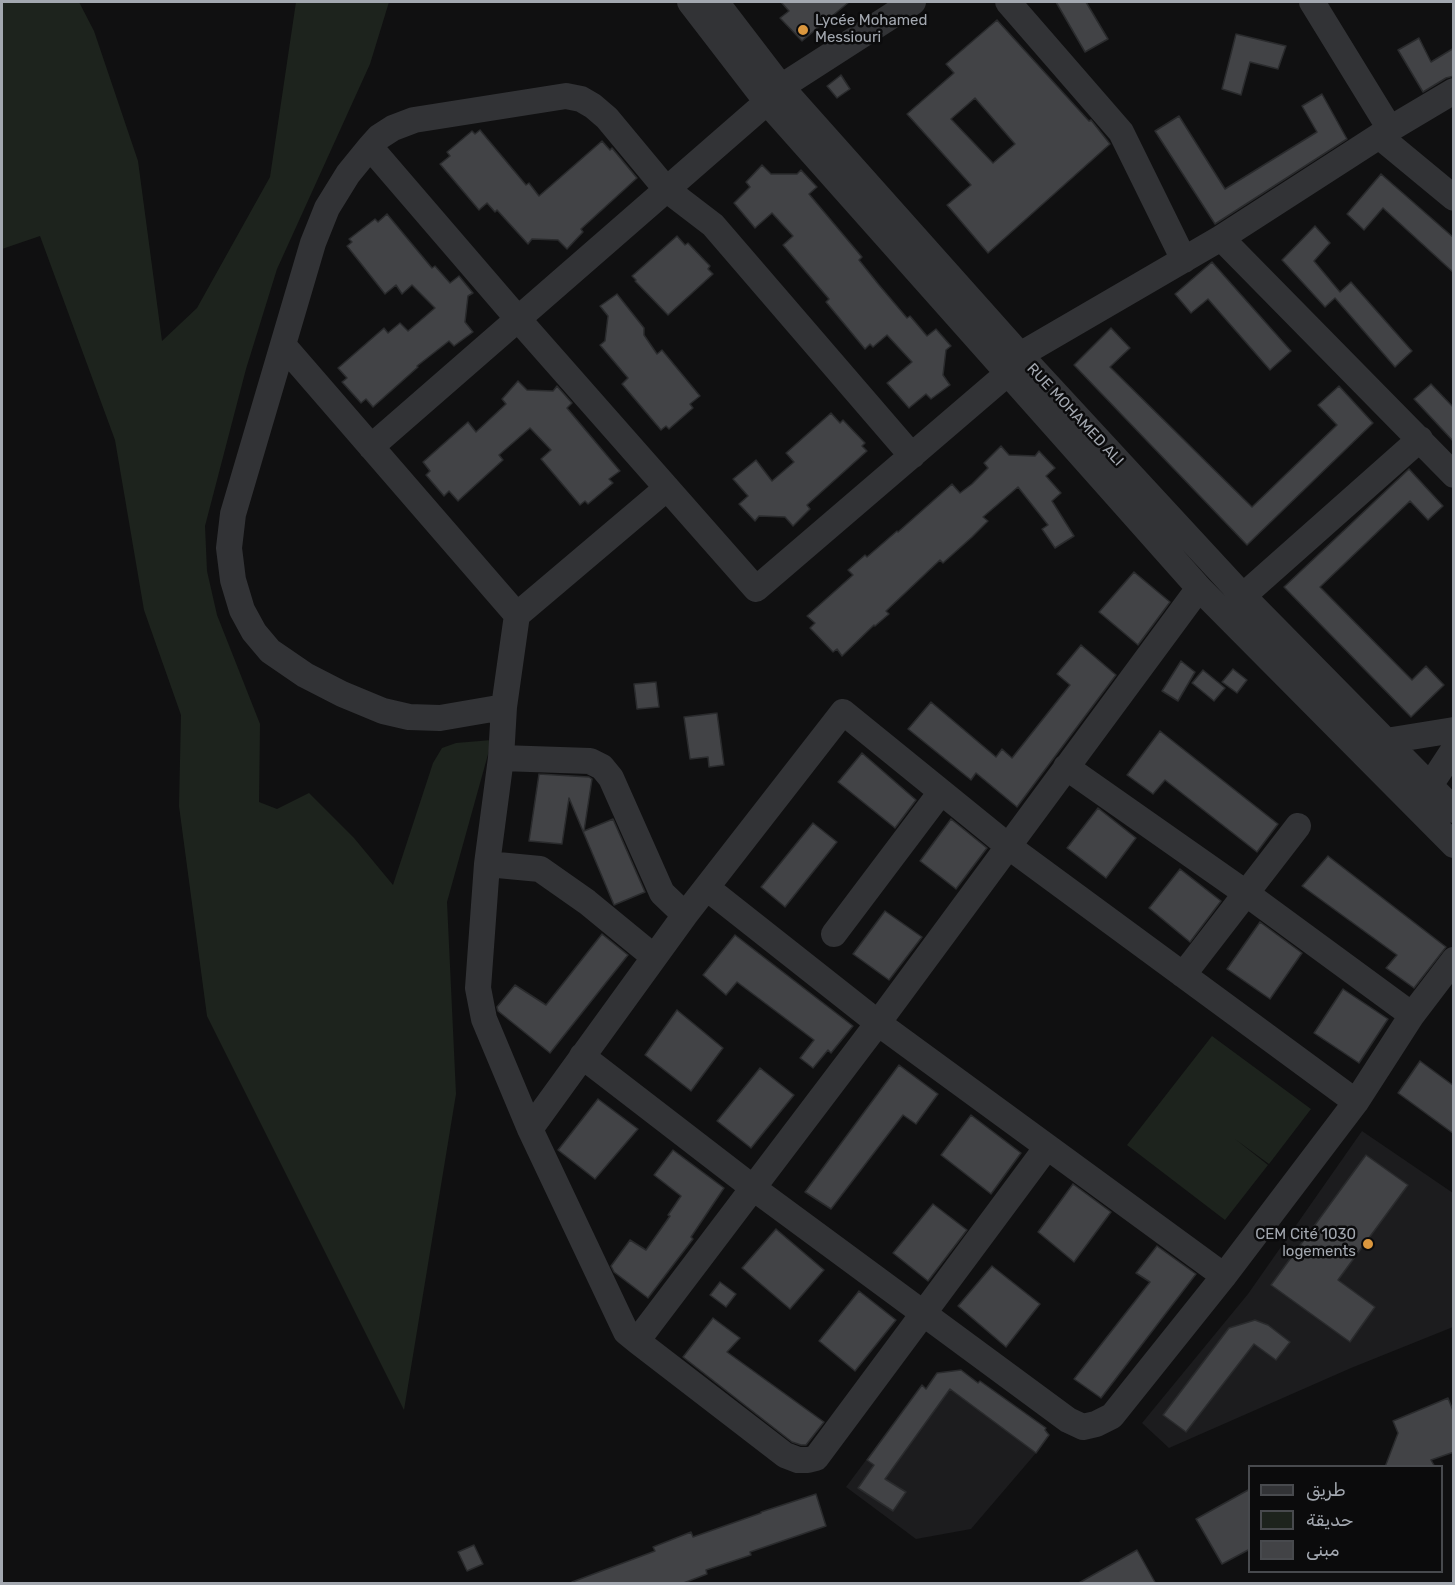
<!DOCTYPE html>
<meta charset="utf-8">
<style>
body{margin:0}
#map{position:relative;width:1455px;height:1585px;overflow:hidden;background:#101011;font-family:Rubik,"Noto Sans Arabic",sans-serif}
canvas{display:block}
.frame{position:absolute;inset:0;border:3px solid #a3a8b0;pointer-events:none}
.legend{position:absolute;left:1248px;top:1465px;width:195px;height:108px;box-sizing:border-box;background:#0b0b0c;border:2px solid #484a4e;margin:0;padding:8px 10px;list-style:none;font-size:18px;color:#a3a8b0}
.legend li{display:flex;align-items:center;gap:12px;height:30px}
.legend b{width:30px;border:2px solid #484a4e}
</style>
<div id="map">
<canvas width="1455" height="1585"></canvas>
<div class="frame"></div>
<ul class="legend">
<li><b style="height:8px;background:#323336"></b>طريق</li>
<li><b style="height:16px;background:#1d231d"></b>حديقة</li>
<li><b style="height:16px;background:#424346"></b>مبنى</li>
</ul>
</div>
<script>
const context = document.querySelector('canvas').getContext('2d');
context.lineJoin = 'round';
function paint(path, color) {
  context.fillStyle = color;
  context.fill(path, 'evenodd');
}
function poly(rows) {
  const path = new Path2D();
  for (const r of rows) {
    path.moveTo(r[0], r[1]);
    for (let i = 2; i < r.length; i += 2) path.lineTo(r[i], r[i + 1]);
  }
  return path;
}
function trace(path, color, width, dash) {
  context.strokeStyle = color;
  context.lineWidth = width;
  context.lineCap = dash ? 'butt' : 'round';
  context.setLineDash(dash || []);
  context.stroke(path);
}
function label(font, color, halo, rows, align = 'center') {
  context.font = font + ' Rubik,sans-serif';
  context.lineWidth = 5;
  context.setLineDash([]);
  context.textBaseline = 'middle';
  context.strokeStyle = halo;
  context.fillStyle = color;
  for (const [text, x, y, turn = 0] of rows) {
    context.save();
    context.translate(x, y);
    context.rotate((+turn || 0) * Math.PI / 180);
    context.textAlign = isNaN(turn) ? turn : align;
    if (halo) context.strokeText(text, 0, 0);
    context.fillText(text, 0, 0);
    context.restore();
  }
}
paint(poly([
 [1362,1131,1453,1193,1453,1327,1351,1368,1169,1448,1142,1423,1248,1294],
 [961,1370,978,1383,980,1381,1046,1428,1045,1431,1049,1435,1036,1453,971,1529,916,1539,846,1487,922,1385,927,1389,937,1373]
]), '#1c1c1e');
paint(poly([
 [2,2,79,2,94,31,138,161,162,341,197,308,270,177,296,2,389,2,370,64,277,269,246,369,205,526,207,571,217,615,260,724,259,802,277,809,309,793,354,838,393,885,433,763,442,748,456,743,492,740,447,902,456,1094,404,1410,207,1016,179,806,181,715,144,610,115,440,40,236,2,249],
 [1212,1036,1311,1109,1269,1164,1235,1139,1268,1165,1225,1220,1127,1145]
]), '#1d231d');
const building = poly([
 [781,2,849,2,802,41,780,18,789,11,781,2],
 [1056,2,1086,2,1108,39,1085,52,1056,2],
 [997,20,1089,121,1091,120,1110,144,988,253,947,205,971,185,907,114,954,73,946,64,997,20],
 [975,98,1015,144,993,163,951,119,975,98],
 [1236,34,1286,46,1278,69,1250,62,1241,95,1222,89,1236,34],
 [1419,38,1431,62,1454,48,1454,76,1446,78,1423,92,1398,50,1419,38],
 [841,75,850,89,837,98,827,86,841,75],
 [1322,94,1347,139,1215,224,1155,131,1179,116,1225,189,1317,132,1302,106,1322,94],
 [480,130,526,185,529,183,539,196,602,141,610,150,612,148,637,178,581,229,583,232,567,249,558,240,532,239,528,244,497,210,495,212,487,203,479,210,440,164,450,156,447,152,472,131,475,134,480,130],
 [762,165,771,174,797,174,801,170,817,187,809,194,862,257,859,260,879,285,907,318,910,316,927,336,936,329,951,346,946,350,943,375,950,385,931,399,926,394,909,408,887,383,912,362,887,335,873,347,870,344,865,349,826,302,829,299,783,245,793,236,772,213,755,228,734,203,750,187,746,182,762,165],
 [1381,174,1454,238,1454,273,1383,208,1364,230,1347,214,1381,174],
 [387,214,432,268,435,266,450,283,459,276,473,293,468,296,465,322,473,332,454,346,449,341,417,366,418,367,373,407,366,399,361,403,342,382,347,378,338,368,384,328,388,333,400,323,408,331,435,308,412,285,402,294,396,285,385,294,347,246,352,242,349,239,375,219,378,222,387,214],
 [1315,226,1330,243,1314,261,1340,292,1351,282,1412,351,1395,367,1335,298,1325,307,1282,260,1315,226],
 [677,236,685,245,688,243,710,266,708,269,713,274,668,315,635,281,636,280,632,276,677,236],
 [1212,262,1291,351,1270,370,1208,299,1191,313,1175,294,1212,262],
 [617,294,644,328,644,335,657,354,662,350,700,396,690,404,693,408,669,429,666,426,661,430,622,384,628,378,600,345,605,341,608,316,600,306,617,294],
 [1111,328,1130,348,1110,367,1252,507,1337,425,1318,405,1339,386,1373,423,1247,545,1074,365,1111,328],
 [518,381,527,390,553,391,557,386,572,403,567,408,620,471,609,479,613,483,588,504,585,501,580,505,541,459,551,450,530,428,499,455,503,460,458,501,449,491,444,496,426,475,430,471,423,462,468,422,476,432,506,404,502,399,518,381],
 [1431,384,1454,408,1454,442,1414,399,1431,384],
 [831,413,840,423,843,420,865,443,862,446,867,451,807,505,810,509,793,526,785,517,759,516,755,521,739,504,748,496,733,479,756,460,772,481,794,462,786,453,831,413],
 [1001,446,1009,455,1035,456,1039,451,1055,468,1046,476,1061,493,1052,501,1074,536,1055,548,1042,529,1048,525,1018,487,983,517,988,521,972,537,943,563,940,560,886,611,889,614,875,626,874,625,842,656,837,649,833,652,810,628,815,623,807,616,853,575,848,570,865,555,867,557,897,531,898,532,952,484,960,493,972,484,988,468,984,463,1001,446],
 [1409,469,1443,506,1428,520,1410,501,1320,587,1412,680,1426,666,1444,685,1411,717,1284,587,1409,469],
 [1134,572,1170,602,1138,645,1099,612,1134,572],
 [1081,645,1116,675,1017,807,976,773,971,780,908,729,931,702,996,757,1002,749,1012,758,1070,685,1057,674,1081,645],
 [1181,661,1195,672,1178,701,1162,691,1181,661],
 [1233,669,1247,680,1237,693,1222,682,1233,669],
 [1203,670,1225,688,1214,701,1192,683,1203,670],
 [656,682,659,707,637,709,634,684,656,682],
 [717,713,724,765,709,767,708,757,690,759,684,717,717,713],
 [1160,731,1278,824,1257,852,1165,780,1153,794,1127,775,1160,731],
 [862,753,916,800,895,828,838,782,862,753],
 [539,774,589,777,592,779,584,831,613,819,645,892,614,905,569,798,562,844,529,841,539,774],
 [1098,808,1136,838,1106,878,1067,848,1098,808],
 [951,819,987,848,956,889,920,861,951,819],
 [813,823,837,842,785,907,761,887,813,823],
 [1328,856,1446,947,1414,988,1386,968,1397,955,1302,886,1328,856],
 [1180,869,1221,901,1190,942,1149,908,1180,869],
 [885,911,922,937,889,980,853,954,885,911],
 [1260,922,1302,953,1270,999,1227,969,1260,922],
 [602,934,628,955,550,1053,498,1011,497,1007,515,985,546,1005,602,934],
 [735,935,853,1026,831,1053,828,1050,813,1068,800,1058,814,1040,737,982,726,995,703,975,735,935],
 [1343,989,1388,1019,1359,1063,1314,1033,1343,989],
 [677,1010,723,1048,691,1091,645,1055,677,1010],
 [1420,1061,1454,1086,1454,1134,1398,1093,1420,1061],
 [899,1065,938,1094,916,1124,903,1115,831,1209,805,1192,899,1065],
 [760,1068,794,1095,751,1148,717,1121,760,1068],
 [598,1099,638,1129,595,1179,558,1150,598,1099],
 [971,1115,1021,1153,991,1194,941,1155,971,1115],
 [673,1150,724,1188,691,1237,693,1239,648,1298,614,1272,611,1266,630,1240,646,1250,670,1216,668,1215,681,1196,654,1175,673,1150],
 [1366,1155,1408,1185,1338,1280,1375,1307,1350,1342,1271,1285,1366,1155],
 [1073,1184,1111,1212,1074,1262,1038,1232,1073,1184],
 [933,1204,967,1230,928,1281,893,1253,933,1204],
 [776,1229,824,1270,790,1309,742,1268,776,1229],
 [1157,1246,1196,1274,1101,1398,1074,1379,1150,1282,1136,1273,1157,1246],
 [992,1266,1040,1304,1006,1347,958,1306,992,1266],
 [720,1282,736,1294,726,1307,710,1295,720,1282],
 [859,1291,896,1320,855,1371,819,1341,859,1291],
 [713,1318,740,1338,727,1352,824,1422,806,1445,801,1445,792,1442,683,1357,713,1318],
 [1255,1320,1268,1325,1290,1342,1276,1360,1254,1344,1186,1432,1163,1415,1229,1328,1255,1320],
 [961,1370,978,1383,980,1381,1046,1428,1045,1430,1049,1435,1036,1453,950,1389,885,1479,906,1492,893,1511,858,1488,874,1465,867,1460,922,1385,926,1389,937,1373,961,1370],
 [1448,1398,1454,1413,1454,1452,1431,1460,1435,1467,1385,1467,1398,1433,1393,1421,1448,1398],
 [1250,1489,1250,1549,1222,1564,1196,1519,1250,1489],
 [816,1494,826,1526,750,1552,751,1555,706,1570,707,1574,681,1584,573,1584,572,1582,655,1551,653,1547,691,1532,693,1537,761,1513,761,1512,816,1494],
 [474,1545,483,1564,467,1571,458,1552,474,1545],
 [1137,1550,1156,1584,1077,1584,1137,1550]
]);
paint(building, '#424346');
trace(building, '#2a2b2d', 1.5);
trace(poly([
 [690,2,767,102,1199,588,1454,845],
 [716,2,781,87,1020,355,1243,596,1454,810],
 [1008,2,1121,132,1184,260],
 [1312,2,1390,129],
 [1379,136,1454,198],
 [370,147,518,319,756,589,1008,373,1020,355,1221,238,1390,129,1454,91],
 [1221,238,1454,475],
 [283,345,517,615,667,488],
 [371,447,767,102,781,87,913,2],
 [1243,596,1420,439],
 [517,615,504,707,501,758,487,864,478,988,484,1019,530,1129,626,1332,637,1341,785,1455,798,1460,808,1460,816,1458,1047,1147],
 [504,707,440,718,409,717,383,711,342,694,305,675,270,651,254,632,242,610,233,580,229,548,233,514,313,243,327,208,348,174,370,147,379,137,393,128,414,120,566,96,581,99,593,106,607,118,666,189,713,225,912,456],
 [1385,754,1386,741,1454,730],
 [501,758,590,761,602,767,611,778,662,893,685,915],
 [1066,767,1247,894,1412,1015],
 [1418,791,1432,787,1435,778,1454,749],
 [487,864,540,869,587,902,654,957],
 [707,888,878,1023,1224,1276],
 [834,934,941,792],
 [1183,975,1298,826],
 [582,1056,752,1187,1068,1420,1083,1427,1096,1424,1112,1416,1224,1276,1356,1102,1412,1015,1454,960],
 [530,1129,685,915,843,712,1008,846,1356,1102],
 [637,1341,878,1023,1199,588]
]), '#323336', 26);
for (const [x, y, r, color] of [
 [803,30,6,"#db973e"],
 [1368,1244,6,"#db973e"]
]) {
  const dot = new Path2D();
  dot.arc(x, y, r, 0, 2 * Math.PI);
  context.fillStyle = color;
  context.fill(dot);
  trace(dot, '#0b0b0c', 2);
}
label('15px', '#a3a8b0', '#0b0b0c', [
 ["Lycée Mohamed",815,21],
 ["Messiouri",815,38],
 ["CEM Cité 1030",1356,1235,"right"],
 ["logements",1356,1252,"right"]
], 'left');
label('15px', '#a3a8b0', '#0b0b0c', [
 ["RUE MOHAMED ALI",1075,415,47]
]);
</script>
